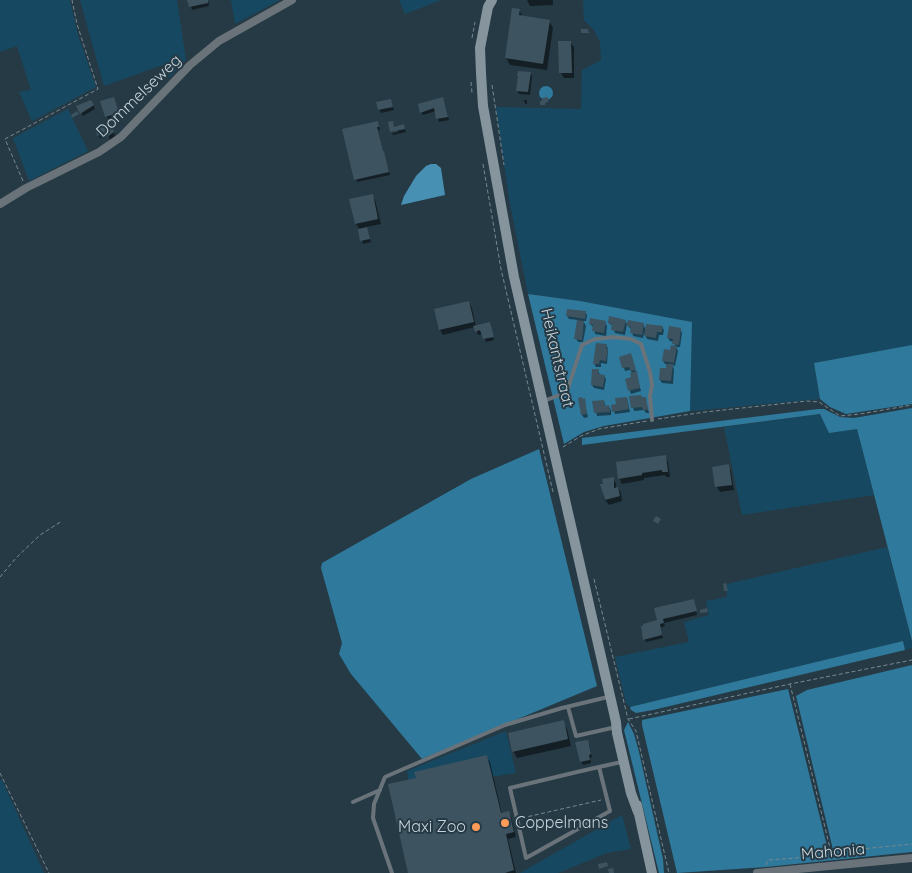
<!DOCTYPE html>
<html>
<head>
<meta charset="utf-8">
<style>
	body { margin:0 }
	canvas { display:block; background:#253a45 }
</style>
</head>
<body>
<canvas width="912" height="873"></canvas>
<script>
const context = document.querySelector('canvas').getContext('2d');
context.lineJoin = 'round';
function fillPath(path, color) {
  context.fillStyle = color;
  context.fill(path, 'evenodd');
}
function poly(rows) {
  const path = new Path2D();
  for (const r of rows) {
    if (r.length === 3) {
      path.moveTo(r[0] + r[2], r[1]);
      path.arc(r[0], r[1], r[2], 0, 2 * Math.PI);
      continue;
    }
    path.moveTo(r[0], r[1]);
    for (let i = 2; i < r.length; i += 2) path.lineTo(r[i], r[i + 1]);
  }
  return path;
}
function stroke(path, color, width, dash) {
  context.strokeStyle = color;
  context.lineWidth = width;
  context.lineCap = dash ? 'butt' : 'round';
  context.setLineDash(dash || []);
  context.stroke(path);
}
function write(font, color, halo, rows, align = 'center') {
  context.font = font + ' Quicksand,sans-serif';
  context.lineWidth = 4;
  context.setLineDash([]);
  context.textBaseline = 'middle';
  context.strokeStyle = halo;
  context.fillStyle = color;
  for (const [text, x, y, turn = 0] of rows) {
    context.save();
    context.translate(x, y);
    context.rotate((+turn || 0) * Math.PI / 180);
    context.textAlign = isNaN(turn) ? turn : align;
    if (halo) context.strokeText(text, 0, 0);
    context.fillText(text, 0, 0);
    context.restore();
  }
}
fillPath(poly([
	[0,0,70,0,78,35,96,87,32,121,19,92,31,90,17,46,0,52],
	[80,0,177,0,186,60,169,78,168,63,104,86],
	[231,0,280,0,235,24],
	[399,0,441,0,405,14],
	[583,0,912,0,912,345,814,363,820,399,690,411,692,322,580,301,528,294,509,199,496,107,581,109,582,70,601,60,600,42,594,30,584,20],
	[68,109,88,151,29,181,13,138],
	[821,414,857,429,874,495,742,515,724,427],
	[887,547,912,641,912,648,905,650,903,641,630,707,626,703,615,657,689,642,684,622,709,615,706,601,727,597,727,584],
	[506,731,516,773,490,777,414,817,407,771],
	[2,780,44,873,0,873,0,781],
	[622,815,631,849,607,853,558,873,520,873]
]), '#164961');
fillPath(poly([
	[546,93,7],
	[528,294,580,301,692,322,690,411,604,426,584,432,564,444],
	[912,345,912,404,846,414,830,407,820,399,814,363],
	[912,408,912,641,857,429,829,433,820,414,582,445,582,438,818,409,824,409,840,417,854,418],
	[539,449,597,686,422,759,351,674,339,654,342,643,321,568,322,563,471,479],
	[903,641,905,650,653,710,636,713,631,710,630,707],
	[912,665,912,852,766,867,677,873,642,725,642,720,788,689,829,854,834,854,796,696,807,690],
	[628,722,634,734,639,752,663,859,664,873,659,873,624,730]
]), '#2f799c');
fillPath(poly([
	[431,164,436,164,441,168,445,195,401,205,404,196,416,176,426,166]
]), '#488fb4');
fillPath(poly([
	[189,0,208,0,209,6,192,10],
	[527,0,553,0,553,5,530,6],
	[519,10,523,17,549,21,553,28,547,70,510,65,506,58],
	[570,42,574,47,574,78,564,78,561,73],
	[530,73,532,76,530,95,519,94,517,91],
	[524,100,527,100,527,104,525,104],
	[91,101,95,109,83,116,77,106],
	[391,101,394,110,381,113,379,109],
	[102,102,115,102,120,117,108,120],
	[444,102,449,120,439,122,436,111,423,115,421,112],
	[389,123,392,123,395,128,404,126,406,132,393,135,392,133,398,132,398,130,397,130],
	[379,126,380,130,378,130,383,153,385,156,390,175,357,182,344,130],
	[97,130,113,130,115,136,110,140,108,134,100,139],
	[372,195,375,200,381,224,366,227,371,242,363,244,360,230,356,224],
	[469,302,472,308,476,327,490,324,494,340,486,342,483,334,478,335,475,327,443,335,440,330],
	[585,312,587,315,586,321,583,321,586,326,583,342,578,342,576,338,578,320,569,319,567,316],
	[625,321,627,324,625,335,615,333,613,326,609,323],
	[605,323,607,326,606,336,595,334,594,328,590,324],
	[643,324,646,330,662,327,664,330,663,335,659,335,658,341,647,339,644,333,643,338,633,336,632,330,628,326],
	[680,329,682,333,680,347,676,347,678,351,675,366,672,365,674,369,673,384,662,383,660,380,667,369,667,364,665,364,663,361,676,347,674,342,670,341,668,338],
	[606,345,608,349,607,364,601,363,601,367,596,367,594,363],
	[621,358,632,358,641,391,631,394,630,391,633,374,630,370,625,371],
	[598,371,600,375,604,376,606,379,604,390,594,388,592,385],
	[631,397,645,398,649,413,646,413,644,410,634,411],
	[627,398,630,412,615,414,614,411],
	[584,400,588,417,584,418,582,415],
	[604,401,606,407,609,407,611,410,611,415,597,416,594,402],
	[665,456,668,462,670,477,666,477,665,475,644,478,644,480,622,484,619,478],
	[728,466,731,471,734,490,720,492,717,487,714,468],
	[613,478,616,484,616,488,618,488,621,493,622,501,609,505,604,499,602,485],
	[695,603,697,615,664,623,665,626,660,628,663,638,646,642,644,639,658,621,656,609],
	[563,722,567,729,571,746,517,758,513,751],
	[589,744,592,757,590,758,591,763,583,765,581,762],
	[487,757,490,762,502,814,508,812,511,817,516,837,508,839,516,873,410,873,417,779]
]), '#0007');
fillPath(poly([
	[187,0,208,0,208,3,189,7],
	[512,8,520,9,519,15,550,20,543,64,505,58],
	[581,29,588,29,589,33,581,33],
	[558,41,571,41,572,73,559,73],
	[518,71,531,72,528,92,516,91,518,76,517,76],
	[114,97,119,113,105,117,100,101],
	[443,97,448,117,436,119,434,108,420,113,418,104],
	[548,97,548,102,545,103,545,105,540,105,540,101,542,101,542,98],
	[391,99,393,107,378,110,376,102],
	[91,100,94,105,80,114,76,106],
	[77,111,79,114,72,118,71,115],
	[378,121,379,127,377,127,383,151,384,151,389,172,354,180,342,129],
	[393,121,394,127,404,124,405,129,390,132,388,122],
	[112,125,114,132,107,137,106,131,97,136,95,129],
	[373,194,378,219,355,224,349,199],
	[367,227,370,239,360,241,358,229],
	[469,301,474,322,439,330,434,309],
	[567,309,586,311,585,319,566,316],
	[609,316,626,320,623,332,611,330,612,324,608,323],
	[590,318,606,321,604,333,592,331,593,325,589,324],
	[577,320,584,321,582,340,574,339],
	[628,320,644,323,642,335,630,333,631,327,626,326],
	[490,322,494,337,483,339,480,330,475,332,473,326],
	[646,324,663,326,662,332,657,332,656,338,644,336],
	[669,326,681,328,679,345,672,344,673,339,667,338],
	[596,343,607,344,606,349,608,349,606,361,600,360,599,364,593,364],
	[671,345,677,346,674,363,662,361,664,349,670,350],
	[631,353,636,370,630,371,629,367,622,368,619,357],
	[666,364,673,364,671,381,659,380,660,368,666,368],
	[592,369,599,369,598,374,605,375,603,387,591,385],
	[637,371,640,388,628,391,625,379,631,377,630,373],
	[641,395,642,397,646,397,648,410,643,410,642,407,631,408,629,396],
	[582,397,583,399,585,398,587,414,581,415,578,398],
	[627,397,629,409,612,412,611,405,616,404,615,398],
	[604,400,605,406,609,405,610,412,594,413,592,401],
	[666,455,668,472,662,472,662,470,642,473,642,475,618,479,616,462],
	[729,464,732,485,715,487,712,467],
	[614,477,614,488,618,487,620,496,605,500,600,484,603,484,602,479],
	[656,516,661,519,658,524,653,521],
	[726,583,728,591,724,591,723,584],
	[694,599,697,611,663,619,664,623,660,624,662,635,643,640,641,626,643,626,643,624,657,620,654,608],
	[707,608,708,612,700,613,700,610],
	[564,720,568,739,512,752,508,733],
	[588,740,591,754,589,755,590,760,580,762,575,742],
	[487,755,501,813,509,811,514,832,506,834,514,870,505,873,408,873,388,784,416,778,414,772],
	[607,862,608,866,599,869,598,864],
	[613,868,614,873,609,873,608,869]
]), '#3d535f');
stroke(poly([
	[472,38,475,22],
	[471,82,472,93],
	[492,85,504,165],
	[483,164,501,269,553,492],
	[23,181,5,139,98,89,77,24,72,0],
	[658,419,705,412,807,401,819,402,840,416,860,414,912,405],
	[563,447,581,436,599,429,647,421],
	[0,577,16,558,40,535,62,521],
	[594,579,628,719,636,731,669,873],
	[790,684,831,852],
	[629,719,790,684,912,660],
	[0,773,49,873],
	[522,818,601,800],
	[766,865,768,860,796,858,831,852,912,844]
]), '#788891', 1, [4, 2.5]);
stroke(poly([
	[544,401,562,394,568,388,582,345,595,339,614,337,631,339,641,344,650,372,652,385,650,396,652,420],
	[568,707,576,736,616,727],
	[599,767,610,811,526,858,510,788,577,772,599,767,617,763,623,762],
	[353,802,380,790],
	[392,873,373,818,374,804,385,777,505,725,562,708,608,697]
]), '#697379', 4);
stroke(poly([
	[0,204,26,188,99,152,121,137,190,65,219,41,292,0],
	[757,873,912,858]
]), '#697379', 8);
stroke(poly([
	[492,0,488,7,480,48,481,73,483,106,514,277,616,722,617,733,631,793,638,812],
	[637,805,652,873]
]), '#85949d', 10);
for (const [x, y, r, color] of [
	[505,823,5,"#fe9b59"],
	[476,827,5,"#fe9b59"]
]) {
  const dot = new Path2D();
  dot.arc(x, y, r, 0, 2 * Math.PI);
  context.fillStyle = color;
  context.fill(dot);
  stroke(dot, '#253a45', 2);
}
write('16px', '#c7d3da', '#253a45', [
	["Dommelseweg",139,96,-44],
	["Heikantstraat",557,358,77],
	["Mahonia",833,852,-5]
]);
write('16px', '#c7d3da', '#253a45', [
	["Coppelmans",515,823],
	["Maxi Zoo",466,827,"right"]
], 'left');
</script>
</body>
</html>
